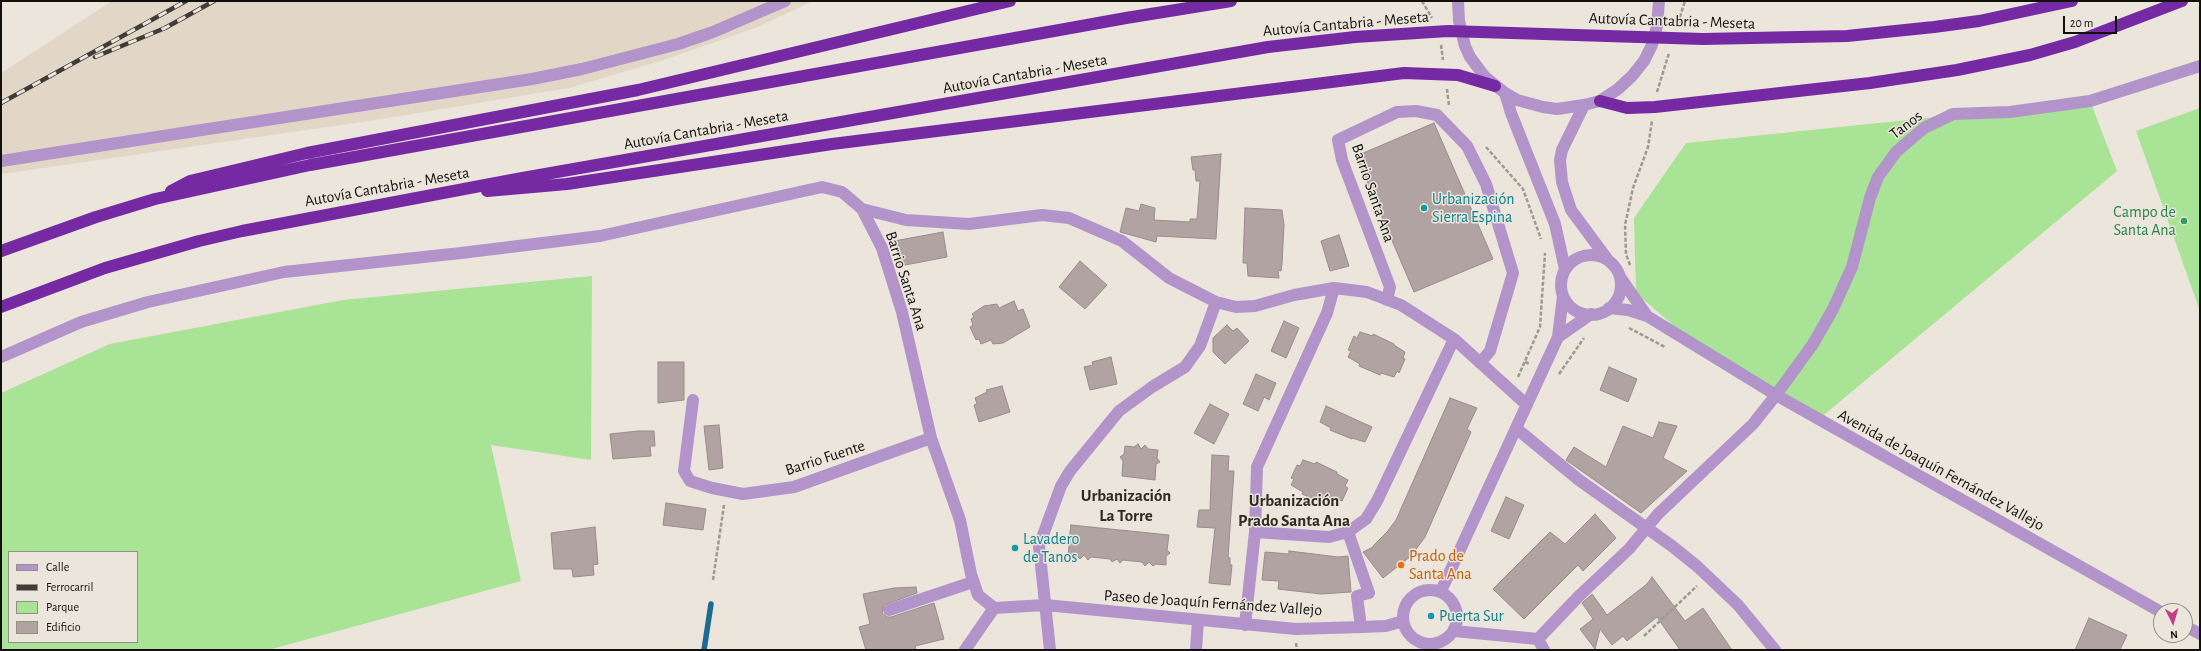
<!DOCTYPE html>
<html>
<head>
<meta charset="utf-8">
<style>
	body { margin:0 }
	#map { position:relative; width:2201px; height:651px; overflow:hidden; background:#ebe5db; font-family:"Alegreya Sans",sans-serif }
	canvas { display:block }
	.frame { position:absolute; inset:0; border:2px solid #12100d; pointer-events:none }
	.legend { position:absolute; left:8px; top:551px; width:130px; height:92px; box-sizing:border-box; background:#ebe5db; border:1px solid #949089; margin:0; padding:5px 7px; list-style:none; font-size:12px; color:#12100d }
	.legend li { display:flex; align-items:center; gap:8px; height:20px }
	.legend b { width:20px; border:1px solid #949089 }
	.north { position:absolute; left:2153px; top:603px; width:40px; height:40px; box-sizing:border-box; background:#ebe5db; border:1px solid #949089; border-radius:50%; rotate:175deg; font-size:11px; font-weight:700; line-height:16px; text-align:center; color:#12100d }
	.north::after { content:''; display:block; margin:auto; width:14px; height:18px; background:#bf3e86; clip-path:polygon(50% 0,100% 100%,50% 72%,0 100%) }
	.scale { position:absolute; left:2063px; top:16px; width:54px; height:18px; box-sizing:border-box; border:2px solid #12100d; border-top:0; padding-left:5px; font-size:12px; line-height:14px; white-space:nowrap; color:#12100d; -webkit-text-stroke:3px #ebe5db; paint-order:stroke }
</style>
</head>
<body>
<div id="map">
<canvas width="2201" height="651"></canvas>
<div class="frame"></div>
<ul class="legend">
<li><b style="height:5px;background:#b294cb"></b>Calle</li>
<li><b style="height:5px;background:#403d39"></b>Ferrocarril</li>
<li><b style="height:11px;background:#a9e395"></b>Parque</li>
<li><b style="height:11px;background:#b0a3a2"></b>Edificio</li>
</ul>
<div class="north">N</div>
<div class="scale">20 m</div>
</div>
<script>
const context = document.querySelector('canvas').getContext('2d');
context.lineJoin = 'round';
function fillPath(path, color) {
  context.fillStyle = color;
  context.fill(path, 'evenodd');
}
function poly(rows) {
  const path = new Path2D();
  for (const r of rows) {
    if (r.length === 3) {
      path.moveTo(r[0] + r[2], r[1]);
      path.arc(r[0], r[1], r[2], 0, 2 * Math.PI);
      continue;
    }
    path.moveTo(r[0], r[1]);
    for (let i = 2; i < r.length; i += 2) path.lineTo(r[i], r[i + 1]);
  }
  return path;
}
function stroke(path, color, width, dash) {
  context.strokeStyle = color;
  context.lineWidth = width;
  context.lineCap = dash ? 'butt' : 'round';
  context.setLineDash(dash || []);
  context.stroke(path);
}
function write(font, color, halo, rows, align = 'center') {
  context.font = font + ' "Alegreya Sans",sans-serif';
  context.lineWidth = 3;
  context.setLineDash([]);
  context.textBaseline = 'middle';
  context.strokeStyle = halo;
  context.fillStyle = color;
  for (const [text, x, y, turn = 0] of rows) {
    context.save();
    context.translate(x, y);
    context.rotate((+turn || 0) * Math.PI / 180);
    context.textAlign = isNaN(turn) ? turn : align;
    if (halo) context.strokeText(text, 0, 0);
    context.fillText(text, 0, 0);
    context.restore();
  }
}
fillPath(poly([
	[112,1,813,1,758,27,664,60,569,88,376,120,1,174,1,73]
]), '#e2d7c7');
fillPath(poly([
	[2090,101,2117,171,1819,419,1705,353,1636,293,1634,218,1686,143],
	[2200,108,2200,311,2136,131],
	[592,276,591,460,491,445,521,581,268,650,1,650,1,393,110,344,343,300],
	[9,552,137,552,137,642,9,642]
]), '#a9e395');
stroke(poly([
	[704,650,711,604]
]), '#1c6b92', 5.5);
const building = poly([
	[1434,123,1493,259,1414,292,1356,156,1434,123],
	[1221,154,1216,239,1157,236,1156,242,1120,232,1126,208,1139,211,1141,204,1155,208,1154,220,1190,222,1190,219,1197,219,1200,181,1196,181,1195,170,1193,170,1191,157,1221,154],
	[1245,208,1282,210,1284,225,1282,264,1281,271,1278,270,1279,278,1248,276,1247,263,1243,263,1245,208],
	[943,232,947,257,900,266,894,241,943,232],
	[1339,235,1349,266,1330,271,1321,241,1339,235],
	[1080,261,1107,285,1085,309,1059,287,1080,261],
	[1014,301,1018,311,1023,309,1030,327,1003,343,993,344,991,340,981,344,979,339,976,340,970,327,973,325,971,319,974,317,972,314,984,306,997,304,999,308,1014,301],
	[1284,321,1299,328,1286,358,1271,351,1284,321],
	[1227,325,1233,331,1237,328,1249,341,1225,364,1213,352,1213,338,1227,325],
	[1360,332,1373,336,1373,334,1394,344,1394,345,1405,352,1403,358,1405,359,1399,373,1397,371,1394,377,1381,373,1380,375,1359,366,1360,364,1348,357,1351,351,1348,350,1354,336,1357,338,1360,332],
	[1111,357,1117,384,1090,390,1084,367,1093,365,1092,362,1111,357],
	[658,362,684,362,684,400,658,403,658,362],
	[1609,367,1637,379,1628,402,1600,390,1609,367],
	[1256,374,1276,383,1269,400,1264,397,1258,411,1243,404,1256,374],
	[1002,386,1010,412,979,422,974,405,977,404,975,398,987,392,986,390,1002,386],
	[1450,398,1477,408,1467,429,1471,432,1425,537,1411,556,1383,578,1363,552,1373,547,1373,546,1387,532,1396,520,1450,398],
	[1210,404,1229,414,1214,444,1194,433,1210,404],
	[1326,406,1372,427,1365,442,1352,438,1352,439,1330,430,1331,428,1320,422,1326,406],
	[1659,422,1677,426,1663,458,1687,471,1641,513,1566,460,1574,447,1606,467,1623,426,1653,438,1659,422],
	[719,425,723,468,709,470,704,426,719,425],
	[638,431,654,431,655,446,650,446,651,456,613,459,610,434,638,431],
	[1138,444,1141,449,1145,445,1148,449,1158,450,1157,458,1160,462,1156,464,1155,480,1122,476,1123,461,1120,457,1124,454,1125,446,1134,447,1138,444],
	[1212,455,1229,456,1228,471,1234,471,1228,557,1230,558,1230,565,1232,565,1230,585,1209,583,1215,528,1197,527,1199,510,1210,510,1212,455],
	[1303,460,1315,464,1316,462,1337,472,1337,474,1348,480,1345,486,1348,488,1342,501,1339,500,1337,506,1324,502,1323,503,1302,494,1303,492,1291,485,1294,479,1291,478,1297,465,1300,466,1303,460],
	[1506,497,1524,505,1509,539,1491,531,1506,497],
	[666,503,706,509,703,530,663,525,666,503],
	[1595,514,1616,538,1583,571,1578,565,1524,619,1493,589,1550,532,1565,544,1595,514],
	[1071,525,1169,535,1167,550,1170,553,1166,556,1166,565,1156,564,1153,566,1149,562,1145,566,1142,562,1123,560,1120,563,1117,559,1112,562,1110,559,1091,557,1088,560,1084,555,1080,559,1077,556,1068,555,1069,546,1066,543,1069,540,1071,525],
	[595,527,598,564,593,565,594,575,573,577,572,569,554,569,551,533,595,527],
	[1289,551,1338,557,1348,556,1351,592,1321,594,1278,589,1279,581,1262,580,1265,552,1289,554,1289,551],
	[1652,577,1685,621,1703,608,1732,650,1680,650,1657,617,1627,641,1623,636,1612,645,1600,629,1595,649,1580,629,1593,619,1582,603,1592,594,1607,615,1647,584,1652,577],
	[916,587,917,593,884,605,882,613,887,617,891,617,934,603,944,639,915,646,916,650,866,650,859,627,870,624,863,594,894,588,916,587],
	[2089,618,2127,635,2120,650,2075,650,2089,618]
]);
fillPath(building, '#b0a3a2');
stroke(building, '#988c8b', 1);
stroke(poly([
	[1422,1,1432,18],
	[1678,23,1685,1],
	[1441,45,1443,60],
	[1447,89,1449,106],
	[1657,92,1669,53],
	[1486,147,1523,189,1541,239],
	[1630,265,1626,254,1625,225,1633,188,1648,147,1652,121],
	[1629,328,1665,347],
	[1525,362,1530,364],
	[1559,374,1584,338],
	[1518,377,1540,327,1545,253],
	[713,580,724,505],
	[1644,636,1697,586],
	[1296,643,1297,650]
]), '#9d9891', 2.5, [4, 2]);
stroke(poly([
	[1458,1,1459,21,1465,46,1470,57,1485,77,1505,93,1517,100,1543,107,1557,109,1584,105,1600,101,1618,89,1632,76,1644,61,1652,45,1657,26,1659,1],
	[1505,93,1511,113,1555,224,1565,269],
	[1584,105,1562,150,1560,160,1562,182,1571,210,1608,260],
	[1,161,532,79,582,69,678,44,713,32,785,1],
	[862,209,906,220,969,224,1042,215,1069,218,1122,241,1169,278,1216,302],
	[1591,285,30],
	[1620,277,1647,316],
	[1387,300,1390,287,1342,160,1338,140,1397,112,1416,111,1437,115,1467,146,1486,184,1513,273,1490,351,1480,363],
	[1609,308,1628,310,1647,316,1776,395,2161,612],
	[1558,337,1591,314],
	[1,357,81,322,148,302,284,272,461,253,600,236,822,187,842,192,862,209,882,248,902,312,931,438,960,520,971,574,978,595,994,608,1045,605,1296,629,1361,627,1386,626,1403,621],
	[693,400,684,471,690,481,712,488,743,494,794,487,931,438],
	[1517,429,1579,480,1672,546,1698,567,1738,605,1775,650],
	[1255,532,1329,537,1348,532,1366,519,1377,501,1454,339],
	[1348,532,1369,593,1357,596,1361,627],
	[1430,617,27],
	[1441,591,1558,337,1563,296],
	[889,610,973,582],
	[1245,625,1255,532,1257,467,1327,313,1334,288],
	[2185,626,2200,634],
	[1454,631,1538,639],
	[1538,639,1580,595,1629,549,1658,514,1753,424,1776,395,1813,344,1833,309,1852,267,1870,198,1878,177,1896,152,1924,128,1953,114,2010,112,2090,101,2200,66],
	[1538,639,1544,650],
	[965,650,994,608],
	[1050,650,1039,546,1061,486,1070,471,1119,411,1152,387,1185,367,1200,346,1216,302,1236,307,1255,306,1294,295,1334,288,1367,292,1401,305,1454,339,1527,405],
	[1196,650,1198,620]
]), '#b294cb', 12);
stroke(poly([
	[1600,101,1627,108,1655,107,1870,83,1957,70,2030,55,2075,42,2182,1],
	[171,191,190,181,307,153,638,90,1010,1],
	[487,191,567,184,832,144,1404,73,1458,75,1495,86],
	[1,251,96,217,155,199,310,165,1126,18,1231,1],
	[1,307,105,268,199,241,242,231,517,179,1268,47,1355,37,1448,31,1703,39,1847,36,1934,27,1979,21,2072,1]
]), '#752aa3', 12);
const rail = poly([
	[95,57,165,28,214,1],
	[1,103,186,1]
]);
stroke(rail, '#403d39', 4.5);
stroke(rail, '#ebe5db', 3, [9]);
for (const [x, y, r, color] of [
	[1424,208,4,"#0f9aa8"],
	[2184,221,4,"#2e9e5b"],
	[1015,548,4,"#0f9aa8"],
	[1401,565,4,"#e8710a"],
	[1431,616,4,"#0f9aa8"]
]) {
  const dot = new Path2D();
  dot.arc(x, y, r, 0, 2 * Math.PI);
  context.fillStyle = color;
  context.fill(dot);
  stroke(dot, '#ebe5db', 1.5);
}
write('16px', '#12100d', '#ebe5db', [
	["Autovía Cantabria - Meseta",1672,21,2],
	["Autovía Cantabria - Meseta",1346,24,-5],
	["Autovía Cantabria - Meseta",1025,74,-10],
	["Tanos",1906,125,-37],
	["Autovía Cantabria - Meseta",706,130,-10],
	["Autovía Cantabria - Meseta",387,187,-10],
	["Barrio Santa Ana",1373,193,71],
	["Barrio Santa Ana",906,281,72],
	["Barrio Fuente",825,458,-18],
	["Avenida de Joaquín Fernández Vallejo",1941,470,29],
	["Paseo de Joaquín Fernández Vallejo",1213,603,4]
]);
write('16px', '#0d838f', '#ebe5db', [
	["Urbanización",1432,199],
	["Sierra Espina",1432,217],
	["Lavadero",1023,539],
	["de Tanos",1023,557],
	["Puerta Sur",1439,616]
], 'left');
write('16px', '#27864d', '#ebe5db', [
	["Campo de",2176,212],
	["Santa Ana",2176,230]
], 'right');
write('16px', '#c56008', '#ebe5db', [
	["Prado de",1409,556],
	["Santa Ana",1409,574]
], 'left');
write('bold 17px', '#2f2b23', '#ebe5db', [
	["Urbanización",1126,496],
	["La Torre",1126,516],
	["Urbanización",1294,501],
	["Prado Santa Ana",1294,521]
]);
</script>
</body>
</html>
